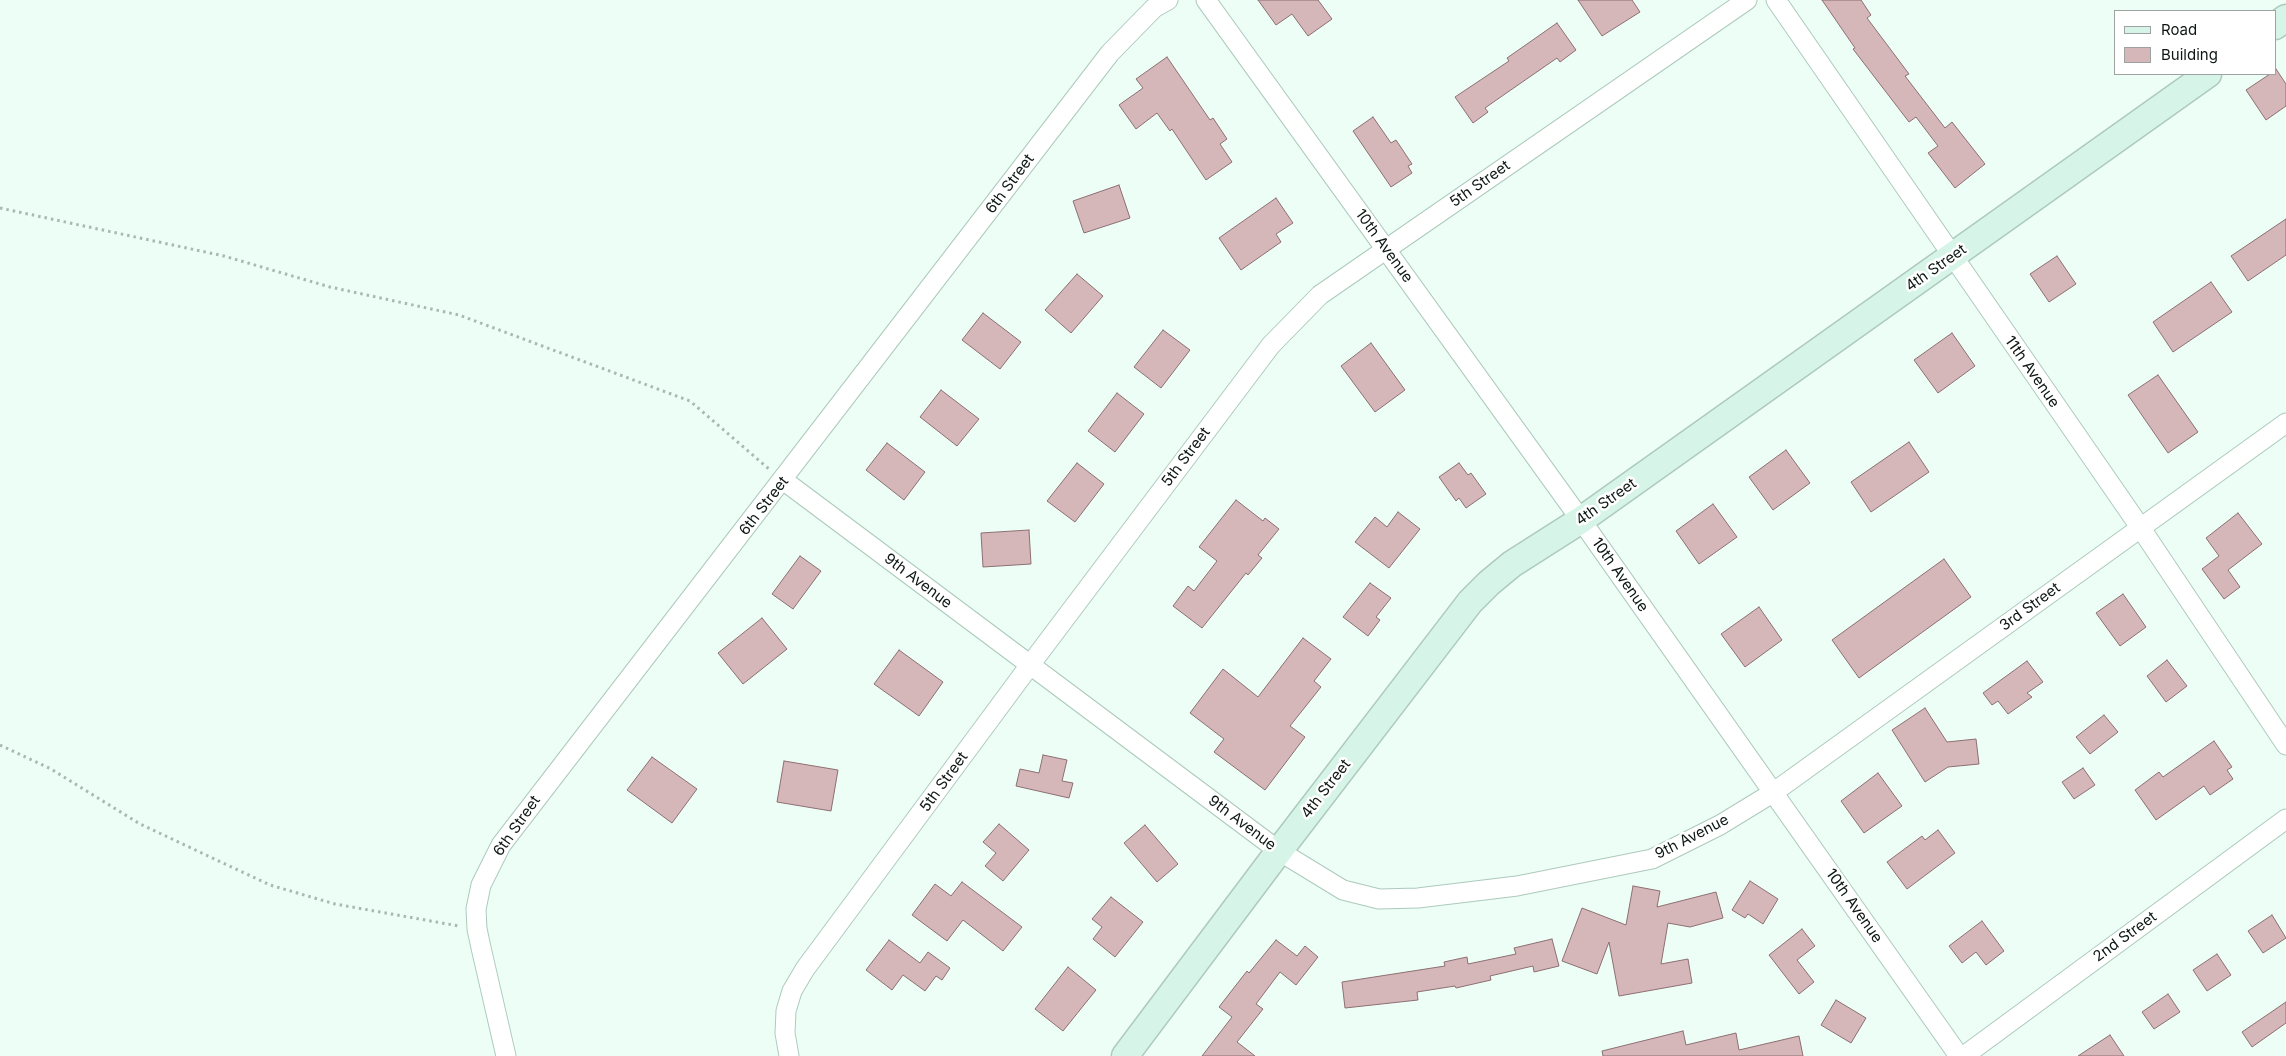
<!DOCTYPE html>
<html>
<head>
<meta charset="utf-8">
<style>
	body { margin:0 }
	#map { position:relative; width:2286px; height:1056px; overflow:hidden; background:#ecfef5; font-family:Inter,sans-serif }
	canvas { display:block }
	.legend { position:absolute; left:2114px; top:10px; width:162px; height:65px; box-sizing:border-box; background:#fff; border:1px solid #9ea2a1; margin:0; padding:6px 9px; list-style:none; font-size:15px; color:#0d1713 }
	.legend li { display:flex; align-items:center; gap:10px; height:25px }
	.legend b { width:25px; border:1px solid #9ea2a1 }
</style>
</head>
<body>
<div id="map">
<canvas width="2286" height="1056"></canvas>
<ul class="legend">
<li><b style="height:6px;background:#d7f4e8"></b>Road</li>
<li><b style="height:14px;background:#d5b6b9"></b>Building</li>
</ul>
</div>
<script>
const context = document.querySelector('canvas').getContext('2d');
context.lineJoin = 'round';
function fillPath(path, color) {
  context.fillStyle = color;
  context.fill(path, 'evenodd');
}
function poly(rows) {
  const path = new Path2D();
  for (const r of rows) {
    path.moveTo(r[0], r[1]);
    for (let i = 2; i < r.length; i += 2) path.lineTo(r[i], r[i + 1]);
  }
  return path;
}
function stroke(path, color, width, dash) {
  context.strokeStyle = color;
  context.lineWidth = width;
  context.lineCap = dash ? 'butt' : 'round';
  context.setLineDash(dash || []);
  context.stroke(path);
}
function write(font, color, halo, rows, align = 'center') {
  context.font = font + ' Inter,sans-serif';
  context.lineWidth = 5;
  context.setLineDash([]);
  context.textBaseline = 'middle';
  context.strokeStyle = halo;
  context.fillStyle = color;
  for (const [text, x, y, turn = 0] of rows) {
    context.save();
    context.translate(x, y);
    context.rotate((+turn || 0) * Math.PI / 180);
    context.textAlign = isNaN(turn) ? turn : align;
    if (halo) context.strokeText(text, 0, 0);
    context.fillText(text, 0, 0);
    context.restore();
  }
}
const building = poly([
	[1258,0,1318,0,1332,19,1308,36,1292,14,1276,25,1258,0],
	[1578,0,1632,0,1640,12,1602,36,1578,0],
	[1822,0,1861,0,1871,15,1867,18,1909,74,1905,76,1945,128,1952,122,1985,164,1955,188,1928,153,1938,146,1916,117,1909,122,1853,49,1855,48,1822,0],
	[1557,23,1576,50,1560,62,1557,58,1505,94,1485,108,1488,112,1473,123,1455,97,1509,61,1507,58,1557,23],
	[1167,57,1210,120,1213,118,1227,139,1220,144,1232,162,1206,180,1172,129,1170,131,1157,113,1136,129,1119,105,1143,88,1136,79,1167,57],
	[2276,69,2286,84,2286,106,2266,120,2246,90,2270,74,2275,74,2276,69],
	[1373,117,1391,143,1396,140,1412,164,1408,166,1412,173,1391,187,1353,131,1373,117],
	[1119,185,1130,218,1084,233,1073,201,1119,185],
	[1276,198,1293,223,1276,234,1281,242,1241,270,1219,238,1276,198],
	[2286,219,2286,255,2248,281,2231,256,2286,219],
	[2057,256,2076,284,2049,302,2030,274,2057,256],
	[1077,274,1103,296,1071,333,1045,310,1077,274],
	[2211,282,2232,312,2173,352,2153,322,2211,282],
	[983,313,1021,342,1000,369,962,340,983,313],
	[1163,330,1190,350,1161,388,1134,367,1163,330],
	[1952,333,1975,366,1938,393,1914,360,1952,333],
	[1371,343,1405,390,1375,412,1341,366,1371,343],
	[2158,375,2198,432,2168,453,2128,395,2158,375],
	[941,390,979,419,957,446,920,417,941,390],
	[1117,393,1144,414,1115,452,1088,431,1117,393],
	[1909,442,1929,472,1871,512,1851,482,1909,442],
	[887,443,925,472,904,500,866,470,887,443],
	[1786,450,1810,483,1773,510,1749,477,1786,450],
	[1077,463,1104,484,1075,522,1047,501,1077,463],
	[1459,463,1468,475,1471,473,1486,494,1466,508,1459,498,1456,501,1439,477,1459,463],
	[1236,500,1263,521,1265,518,1279,529,1258,555,1262,558,1248,575,1246,573,1202,628,1173,606,1188,586,1194,591,1217,561,1199,547,1236,500],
	[1713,504,1737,537,1699,564,1676,531,1713,504],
	[1398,512,1420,529,1389,568,1355,542,1375,517,1387,527,1398,512],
	[2238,513,2262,544,2228,570,2240,587,2224,599,2202,569,2219,556,2206,538,2238,513],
	[1029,530,1031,564,983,567,981,533,1029,530],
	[800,556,821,571,793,609,772,594,800,556],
	[1944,559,1971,597,1859,678,1832,640,1944,559],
	[1370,583,1391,598,1376,617,1380,620,1368,636,1343,617,1370,583],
	[2123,594,2146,627,2120,646,2096,613,2123,594],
	[1759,607,1782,640,1745,667,1721,634,1759,607],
	[762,618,787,649,743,684,718,653,762,618],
	[1303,638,1331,659,1314,681,1321,687,1290,726,1305,737,1265,790,1214,752,1224,739,1190,713,1223,669,1258,697,1303,638],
	[899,650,943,682,919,716,874,684,899,650],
	[2167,660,2187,686,2166,702,2147,676,2167,660],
	[2027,661,2043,682,2027,693,2032,697,2008,714,1998,701,1992,705,1983,693,2027,661],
	[1925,708,1947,742,1976,739,1979,764,1948,767,1925,782,1892,730,1925,708],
	[2104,715,2118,732,2090,754,2076,737,2104,715],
	[2214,741,2232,767,2227,770,2233,779,2210,795,2204,786,2156,820,2135,790,2159,772,2163,777,2214,741],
	[1043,755,1067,760,1062,781,1073,783,1069,798,1016,786,1020,769,1039,773,1043,755],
	[652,757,697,789,672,823,627,790,652,757],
	[784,761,838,770,831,811,777,802,784,761],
	[2083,768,2095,785,2074,799,2062,782,2083,768],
	[1878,773,1902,806,1864,833,1841,801,1878,773],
	[999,824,1029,850,1003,881,985,866,996,853,983,842,999,824],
	[1145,825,1178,864,1157,882,1124,843,1145,825],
	[1938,830,1955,853,1907,889,1887,862,1922,836,1925,840,1938,830],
	[1750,881,1778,899,1763,924,1748,914,1745,918,1732,910,1750,881],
	[962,882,1022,927,1003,951,963,920,947,941,912,915,935,884,951,896,962,882],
	[1633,886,1660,891,1657,907,1716,892,1723,918,1690,927,1668,923,1661,964,1688,959,1692,983,1619,996,1609,942,1597,974,1562,961,1582,908,1626,925,1633,886],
	[1111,897,1143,922,1115,957,1093,939,1102,927,1092,919,1111,897],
	[2272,915,2286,938,2263,953,2248,931,2272,915],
	[1982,921,2004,951,1986,965,1976,952,1962,963,1949,946,1982,921],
	[1802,929,1815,946,1797,960,1814,982,1799,994,1769,955,1802,929],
	[1552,939,1559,966,1534,972,1533,966,1490,976,1491,980,1456,988,1455,986,1417,992,1418,1000,1345,1008,1342,982,1445,966,1444,962,1467,957,1468,964,1516,954,1514,948,1552,939],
	[889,940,920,963,928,952,950,968,942,980,936,976,925,991,903,975,892,990,866,970,889,940],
	[1276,940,1297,956,1305,946,1318,957,1296,985,1280,972,1256,1004,1263,1009,1237,1042,1255,1056,1202,1056,1232,1017,1219,1007,1247,971,1249,973,1276,940],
	[2217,954,2231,975,2207,991,2193,970,2217,954],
	[1068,967,1096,990,1063,1031,1035,1009,1068,967],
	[2168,994,2180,1012,2154,1029,2142,1012,2168,994],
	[1836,1000,1866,1018,1851,1043,1821,1025,1836,1000],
	[2286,1002,2286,1023,2252,1047,2242,1032,2286,1002],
	[1683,1031,1686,1045,1736,1033,1739,1050,1799,1036,1803,1056,1603,1056,1602,1051,1683,1031],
	[2110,1035,2124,1056,2078,1056,2110,1035]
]);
fillPath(building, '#d5b6b9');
stroke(building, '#8c6f73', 1);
const street = poly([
	[1206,0,1581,520,1959,1056],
	[1776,0,2140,527,2286,745],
	[783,480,1279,851,1343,890,1379,899,1418,898,1517,886,1652,859,1720,825,1774,792,2286,423],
	[506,1056,482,952,477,929,476,909,481,885,501,845,1110,53,1154,8,1168,0],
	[789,1056,785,1033,786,1011,792,991,805,969,1030,665,1271,345,1320,295,1747,0],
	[1964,1056,2286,819]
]);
const secondary = poly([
	[2275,26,2286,18],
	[1125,1056,1279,851,1470,602,1489,583,1512,564,1581,520,2208,74]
]);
stroke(street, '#adcabd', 21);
stroke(secondary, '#adcabd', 29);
stroke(poly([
	[0,208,224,256,330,287,459,315,690,401,769,469],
	[0,745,51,769,140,824,270,885,335,904,459,926]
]), '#a9b8b1', 3, [2.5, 4]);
stroke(street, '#fff', 19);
stroke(secondary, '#d7f4e8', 26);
write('15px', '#0d1713', '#fff', [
	["6th Street",1010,184,-53],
	["5th Street",1480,184,-35],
	["10th Avenue",1384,246,54],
	["4th Street",1936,268,-35],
	["11th Avenue",2032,372,55],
	["5th Street",1186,457,-53],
	["4th Street",1606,502,-35],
	["6th Street",764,506,-52],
	["10th Avenue",1620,575,55],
	["9th Avenue",918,581,37],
	["3rd Street",2030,607,-36],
	["5th Street",944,782,-54],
	["4th Street",1326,789,-52],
	["9th Avenue",1242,823,37],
	["6th Street",517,826,-55],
	["9th Avenue",1692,837,-27],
	["10th Avenue",1854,906,55],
	["2nd Street",2125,937,-36]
]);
</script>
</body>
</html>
